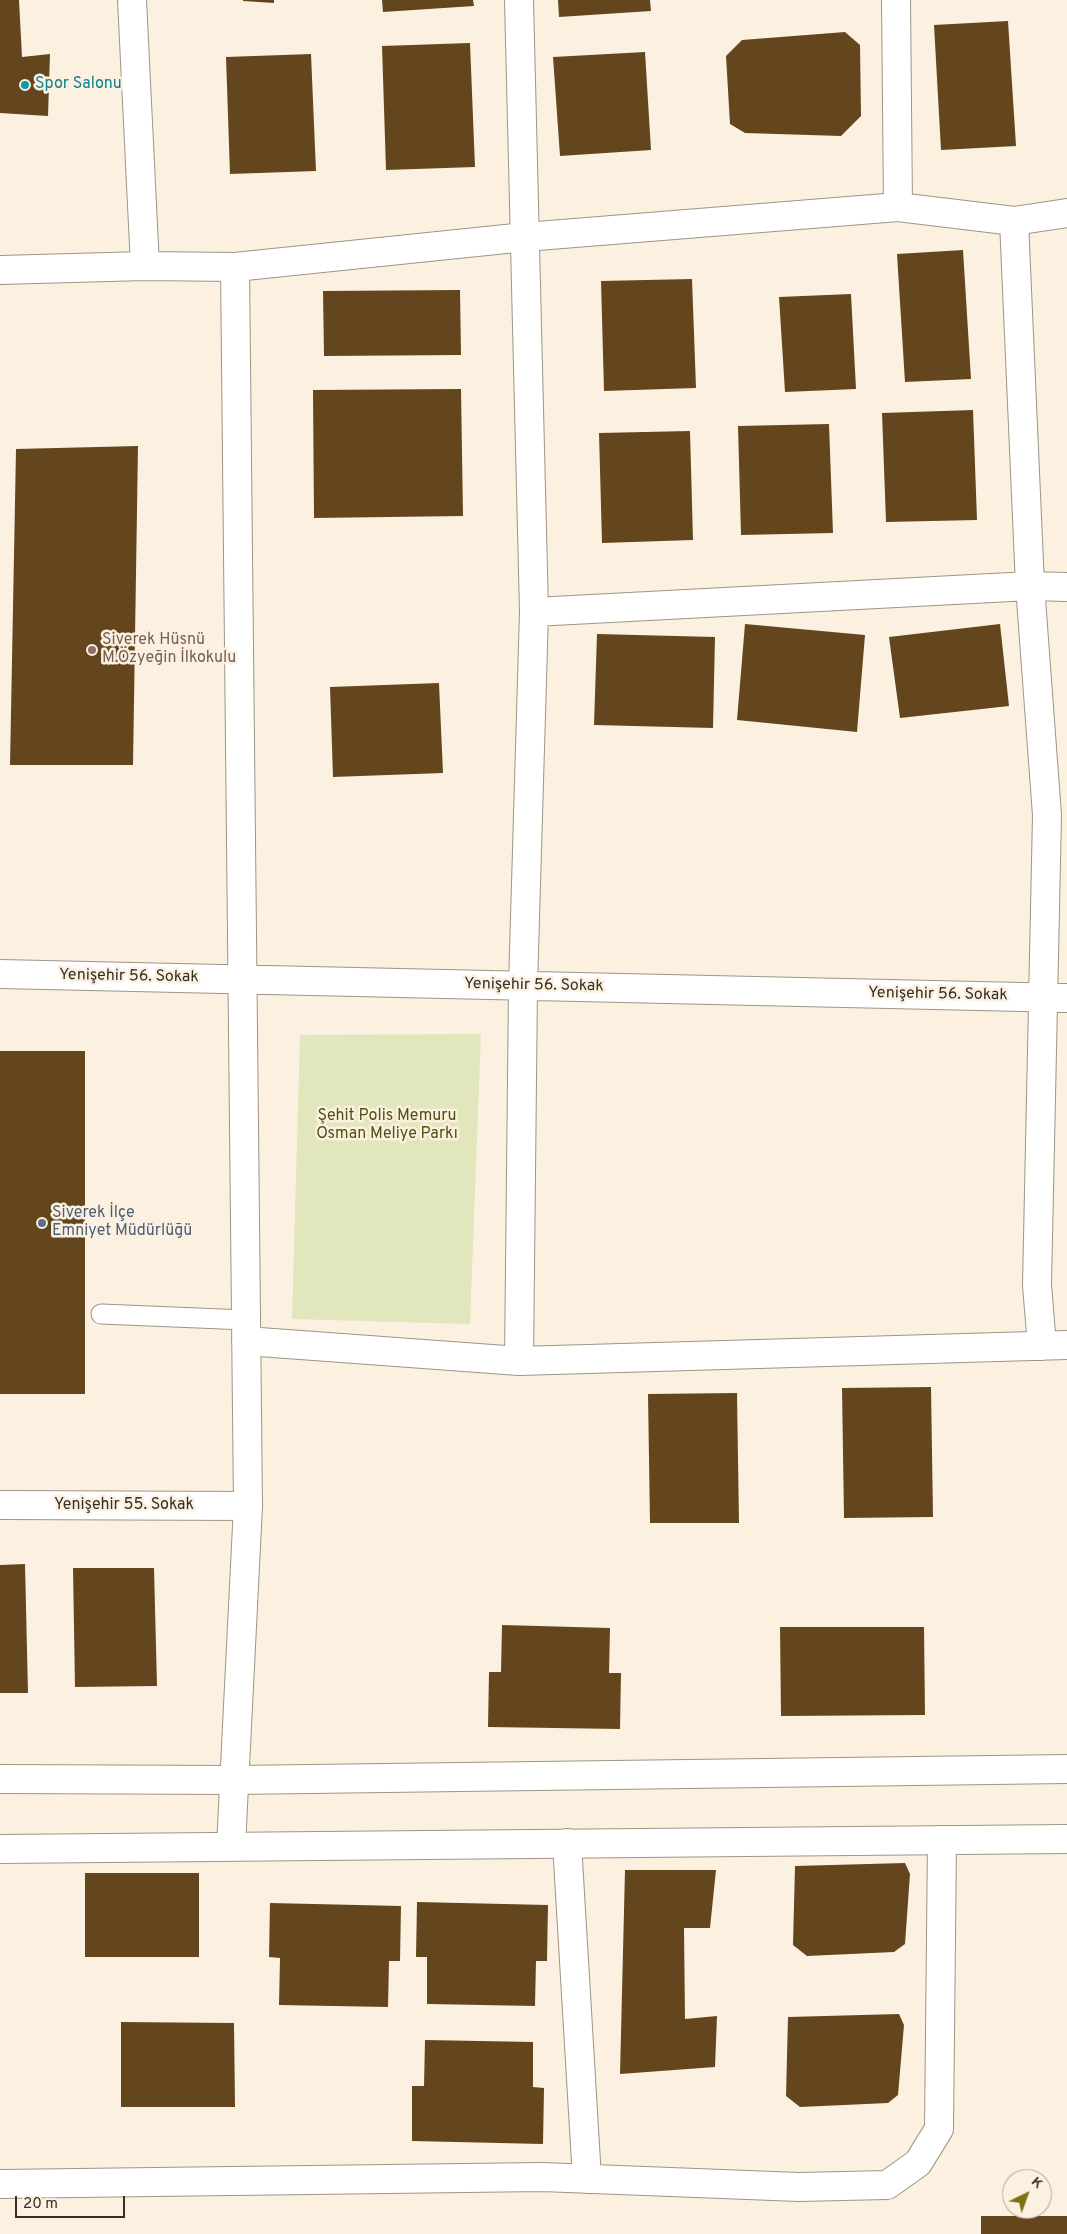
<!DOCTYPE html>
<html>
<head>
<meta charset="utf-8">
<style>
	body { margin:0 }
	#map { position:relative; width:1067px; height:2234px; overflow:hidden; background:#fcf1e0; font-family:Overpass,sans-serif }
	canvas { display:block }
	.north { position:absolute; left:1002px; top:2169px; width:50px; height:50px; box-sizing:border-box; background:#fcf1e0; border:1px solid #aca497; border-radius:50%; rotate:42deg; font-size:14px; font-weight:700; line-height:20px; text-align:center; color:#343029 }
	.north::after { content:''; display:block; margin:auto; width:18px; height:22px; background:#7e7213; clip-path:polygon(50% 0,100% 100%,50% 72%,0 100%) }
	.scale { position:absolute; left:15px; top:2196px; width:110px; height:22px; box-sizing:border-box; border:2px solid #343029; border-top:0; padding-left:6px; font-size:15px; line-height:18px; white-space:nowrap; color:#343029; -webkit-text-stroke:4px #fcf1e0; paint-order:stroke }
</style>
</head>
<body>
<div id="map">
<canvas width="1067" height="2234"></canvas>
<div class="north">K</div>
<div class="scale">20 m</div>
</div>
<script>
const context = document.querySelector('canvas').getContext('2d');
context.lineJoin = 'round';
function fillPath(path, color) {
  context.fillStyle = color;
  context.fill(path, 'evenodd');
}
function poly(rows) {
  const path = new Path2D();
  for (const r of rows) {
    path.moveTo(r[0], r[1]);
    for (let i = 2; i < r.length; i += 2) path.lineTo(r[i], r[i + 1]);
  }
  return path;
}
function stroke(path, color, width, dash) {
  context.strokeStyle = color;
  context.lineWidth = width;
  context.lineCap = dash ? 'butt' : 'round';
  context.setLineDash(dash || []);
  context.stroke(path);
}
function write(font, color, halo, rows, align = 'center') {
  context.font = font + ' Overpass,sans-serif';
  context.lineWidth = 5;
  context.setLineDash([]);
  context.textBaseline = 'middle';
  context.strokeStyle = halo;
  context.fillStyle = color;
  for (const [text, x, y, turn = 0] of rows) {
    context.save();
    context.translate(x, y);
    context.rotate((+turn || 0) * Math.PI / 180);
    context.textAlign = isNaN(turn) ? turn : align;
    if (halo) context.strokeText(text, 0, 0);
    context.fillText(text, 0, 0);
    context.restore();
  }
}
fillPath(poly([
	[481,1034,470,1324,292,1319,300,1035]
]), '#e2e6bc');
fillPath(poly([
	[0,0,19,0,22,57,50,54,48,116,0,113],
	[243,0,274,0,274,3,243,1],
	[382,0,473,0,474,6,383,12],
	[558,0,650,0,651,11,559,17],
	[1008,21,1016,146,941,150,934,25],
	[845,32,860,45,861,116,841,136,745,133,730,124,726,56,742,40],
	[470,43,475,167,386,170,382,46],
	[645,52,651,150,560,156,553,57],
	[311,54,316,171,230,174,226,57],
	[963,250,971,379,905,382,897,254],
	[692,279,696,388,604,391,601,281],
	[460,290,461,355,324,356,323,291],
	[851,294,856,389,785,392,779,297],
	[461,389,463,516,314,518,313,390],
	[973,410,977,520,886,522,882,413],
	[829,424,833,533,741,535,738,426],
	[690,431,693,540,602,543,599,433],
	[138,446,133,765,10,765,16,449],
	[745,624,865,635,857,732,737,720],
	[1000,624,1009,706,900,718,889,637],
	[597,634,715,637,713,728,594,725],
	[439,683,443,773,333,777,330,687],
	[0,1051,85,1051,85,1394,0,1394],
	[931,1387,933,1517,844,1518,842,1388],
	[737,1393,739,1523,650,1523,648,1394],
	[25,1564,28,1693,0,1693,0,1565],
	[73,1568,154,1568,157,1686,75,1687],
	[502,1625,610,1628,609,1673,621,1673,620,1729,488,1727,489,1672,501,1672],
	[780,1627,924,1627,925,1715,781,1716],
	[905,1863,910,1874,905,1944,894,1952,807,1956,793,1945,795,1866],
	[625,1870,716,1870,710,1928,684,1928,685,2019,717,2016,715,2067,620,2074],
	[85,1873,199,1873,199,1957,85,1957],
	[417,1902,548,1905,547,1961,536,1961,535,2006,427,2004,427,1957,416,1957],
	[270,1903,401,1906,400,1961,389,1961,388,2007,279,2005,280,1958,269,1957],
	[899,2014,904,2025,898,2095,888,2103,800,2107,786,2096,788,2017],
	[121,2022,234,2023,235,2107,121,2107],
	[425,2040,533,2042,533,2087,544,2088,543,2144,412,2141,412,2086,424,2086],
	[981,2216,1067,2216,1067,2234,981,2234]
]), '#64461e');
const service = poly([
	[101,1314,246,1320]
]);
const minor = poly([
	[896,0,898,207],
	[1014,221,1030,586,1047,815,1037,1285,1042,1346],
	[534,612,1030,586,1067,587],
	[0,974,1067,998],
	[246,1341,519,1361,1067,1345],
	[519,1361,523,986,534,612,519,0],
	[0,1505,248,1506],
	[567,1843,587,2179],
	[231,1846,248,1506,235,267],
	[0,2184,542,2177,799,2187,887,2185,918,2163,939,2129,942,1840]
]);
const tertiary = poly([
	[132,0,145,266],
	[0,270,145,266,235,267,525,237,898,207,1014,221,1067,213],
	[0,1779,235,1780,1067,1769],
	[0,1849,1067,1839]
]);
stroke(service, '#9f9485', 21);
stroke(minor, '#9f9485', 30);
stroke(tertiary, '#9f9485', 30);
stroke(service, '#fff', 19);
stroke(minor, '#fff', 28);
stroke(tertiary, '#fff', 28);
for (const [x, y, r, color] of [
	[25,85,5,"#0f9aa8"],
	[92,650,5,"#8d6e63"],
	[42,1223,5,"#5c6f8a"]
]) {
  const dot = new Path2D();
  dot.arc(x, y, r, 0, 2 * Math.PI);
  context.fillStyle = color;
  context.fill(dot);
  stroke(dot, '#fcf1e0', 2);
}
write('16px', '#0d838f', '#fcf1e0', [
	["Spor Salonu",35,85]
], 'left');
write('16px', '#785e54', '#fcf1e0', [
	["Siverek Hüsnü",102,641],
	["M.Özyeğin İlkokulu",102,659]
], 'left');
write('16px', '#343029', '#fcf1e0', [
	["Yenişehir 56. Sokak",129,977,1],
	["Yenişehir 56. Sokak",534,986,1],
	["Yenişehir 56. Sokak",938,995,1],
	["Yenişehir 55. Sokak",124,1506]
]);
write('16px', '#4f5115', '#fcf1e0', [
	["Şehit Polis Memuru",387,1117],
	["Osman Meliye Parkı",387,1135]
]);
write('16px', '#4e5e75', '#fcf1e0', [
	["Siverek İlçe",52,1214],
	["Emniyet Müdürlüğü",52,1232]
], 'left');
</script>
</body>
</html>
